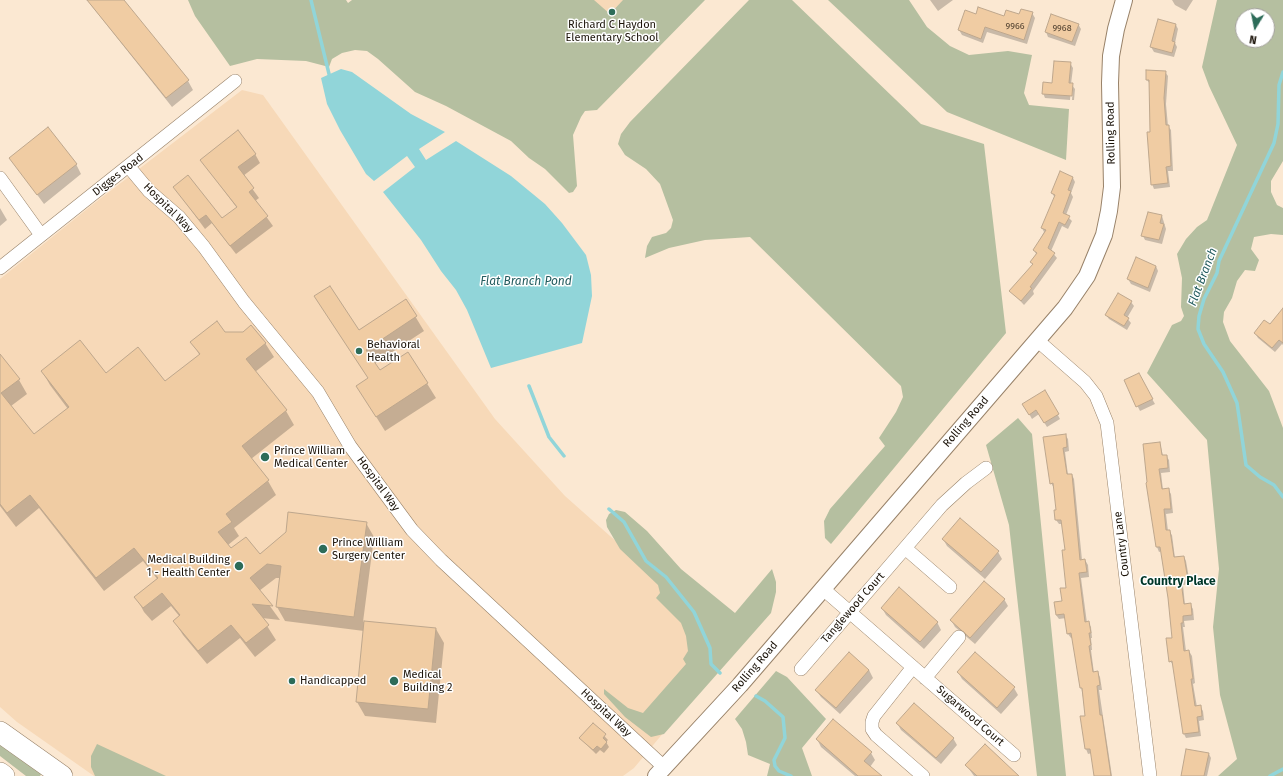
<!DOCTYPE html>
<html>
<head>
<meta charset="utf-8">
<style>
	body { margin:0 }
	#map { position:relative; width:1283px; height:776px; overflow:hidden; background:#fbe8d2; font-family:"Fira Sans",sans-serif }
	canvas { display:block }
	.north { position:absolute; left:1235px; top:8px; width:40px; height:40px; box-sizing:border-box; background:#fff; border:1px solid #a3a09c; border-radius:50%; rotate:190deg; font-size:11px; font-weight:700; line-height:16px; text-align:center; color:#1a1208 }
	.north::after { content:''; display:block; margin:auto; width:14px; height:18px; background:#2d6c59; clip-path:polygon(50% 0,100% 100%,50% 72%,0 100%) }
</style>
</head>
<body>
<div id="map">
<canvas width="1283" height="776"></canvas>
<div class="north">N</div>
</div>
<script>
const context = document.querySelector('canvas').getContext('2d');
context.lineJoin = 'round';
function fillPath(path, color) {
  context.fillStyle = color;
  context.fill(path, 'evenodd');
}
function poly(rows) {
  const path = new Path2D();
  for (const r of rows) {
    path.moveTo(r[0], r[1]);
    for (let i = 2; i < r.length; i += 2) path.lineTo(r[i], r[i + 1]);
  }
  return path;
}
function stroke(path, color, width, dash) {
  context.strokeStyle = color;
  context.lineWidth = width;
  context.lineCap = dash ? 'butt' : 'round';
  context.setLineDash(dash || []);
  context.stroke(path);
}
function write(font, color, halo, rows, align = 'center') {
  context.font = font + ' "Fira Sans",sans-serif';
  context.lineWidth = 3;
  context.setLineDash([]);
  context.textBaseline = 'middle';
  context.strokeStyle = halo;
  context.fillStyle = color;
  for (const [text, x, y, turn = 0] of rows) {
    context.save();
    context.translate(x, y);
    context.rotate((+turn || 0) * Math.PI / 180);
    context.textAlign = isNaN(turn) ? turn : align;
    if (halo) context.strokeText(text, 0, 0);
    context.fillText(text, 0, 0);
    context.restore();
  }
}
fillPath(poly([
	[587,0,635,0,613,24],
	[242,90,263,95,495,419,565,496,735,647,634,768,623,776,94,776,17,722,0,707,0,279,92,205]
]), '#f7d9b8');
fillPath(poly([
	[188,0,346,0,348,3,352,0,594,0,610,14,623,0,705,0,597,110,585,111,581,117,573,135,577,186,573,192,569,193,545,169,529,158,511,141,446,106,415,92,378,59,367,51,355,50,342,53,332,59,329,67,306,61,257,59,230,66,195,16],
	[749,0,792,0,921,124,984,144,1006,333,831,544,825,538,824,521,830,509,885,446,879,438,896,412,903,397,901,386,750,237,705,240,669,248,645,258,647,246,652,237,666,233,671,228,673,220,660,184,646,169,625,155,618,144,621,134,630,122],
	[828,0,909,0,927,27,950,46,969,55,1008,51,1032,55,1024,93,1029,105,1069,109,1066,160,947,112],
	[1217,0,1283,0,1283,161,1271,181,1271,192,1277,205,1283,208,1283,235,1271,234,1254,237,1251,249,1259,260,1255,271,1245,270,1237,281,1232,298,1224,312,1223,322,1230,341,1269,391,1283,428,1283,776,1218,776,1237,759,1220,695,1213,627,1219,569,1207,440,1147,373,1172,325,1181,321,1184,316,1181,307,1182,278,1177,254,1186,239,1197,227,1207,220,1237,145,1209,86,1202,67],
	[1243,16,1267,16,1267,40,1243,40],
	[1018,418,1032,434,1066,776,1037,776,1009,525,986,445],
	[616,510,625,512,647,531,681,569,735,613,772,569,776,582,776,592,771,613,664,734,651,737,625,717,604,694,604,689,628,708,643,713,686,664,683,659,688,651,686,636,681,623,656,598,660,593,658,585,620,549,607,527,606,520,609,514],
	[776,671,787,677,826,719,802,748,812,776,767,776,770,764,748,755,746,742,742,729,735,719],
	[0,741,42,773,40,776,26,776,0,756],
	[97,744,166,776,95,776,91,767,91,756]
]), '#b5bfa0');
fillPath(poly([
	[341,69,352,72,411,114,445,132,419,149,426,160,456,141,511,176,545,204,562,223,586,255,591,275,592,296,582,343,491,368,467,310,456,290,441,271,421,240,383,192,415,167,407,156,374,181,366,174,340,130,327,104,321,78]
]), '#91d5d9');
fillPath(poly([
	[87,0,123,0,188,81,193,90,172,107],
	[930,0,953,0,938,11],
	[1172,0,1193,0,1186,11,1175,5],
	[1032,13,1035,18,1027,44,987,32,983,43,962,35,959,30,976,16,1005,17],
	[1052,15,1078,24,1081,29,1075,46,1048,37,1046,32],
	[1176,25,1178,29,1175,43,1177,47,1174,57,1154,52,1151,47],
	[1070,63,1073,68,1071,84,1075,89,1074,100,1072,100,1073,87,1071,87,1070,100,1045,98,1043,93],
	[1165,72,1168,76,1166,104,1168,126,1171,130,1173,171,1168,171,1170,187,1154,189,1152,184,1150,84,1147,80],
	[255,154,260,163,243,176,259,198,255,201,273,226,236,254,212,223,205,229,174,187,222,220,237,208,201,160],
	[10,158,76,164,81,174,44,204],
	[1060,173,1073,178,1075,182,1071,193,1073,197,1066,215,1072,221,1068,229,1062,226,1051,251,1057,258,1033,291,1034,294,1024,305,1011,291,1033,265,1031,262,1036,254,1034,250,1044,232,1042,228,1055,198,1052,193],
	[0,208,7,220,0,226],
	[1162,216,1166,229,1162,244,1145,240,1143,236],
	[1156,266,1158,271,1150,292,1131,284,1128,279],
	[406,301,424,331,374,364,379,372,408,353,436,398,385,431,357,386,369,379,359,331],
	[1131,302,1134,306,1127,318,1131,323,1127,330,1109,319,1106,315],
	[1283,313,1283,345,1282,344,1275,352,1258,338,1255,333,1270,326],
	[225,333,265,343,274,357,255,372,286,411,294,425,251,459,268,481,276,495,234,528,239,536,228,545,231,550,259,556,366,523,374,537,363,622,436,629,444,643,436,723,365,716,357,702,364,631,285,621,277,607,281,578,276,578,259,591,280,620,262,618,276,640,255,657,240,638,207,664,183,635,174,621,180,617,171,606,152,621,144,612,136,597,158,580,143,561,104,591,39,508,16,527,0,506,0,356,19,380,27,394,11,406,34,436,68,409,50,385,42,371,106,374,165,383,200,356,192,342],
	[1138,375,1155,404,1140,411,1125,381],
	[1045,391,1060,419,1047,427,1039,414,1032,419,1024,405],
	[1065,435,1068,439,1069,451,1065,452,1068,475,1072,475,1074,479,1082,560,1085,560,1088,565,1089,577,1081,578,1087,623,1088,622,1091,627,1092,638,1091,638,1092,650,1091,650,1094,673,1097,672,1100,677,1102,690,1099,690,1112,776,1095,776,1092,753,1088,754,1086,749,1081,717,1086,716,1073,638,1071,638,1068,634,1066,618,1059,619,1056,615,1067,588,1066,551,1063,524,1059,524,1056,520,1057,511,1054,488,1051,483],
	[1160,443,1163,456,1166,456,1169,460,1170,472,1161,473,1163,490,1168,489,1171,494,1173,513,1166,514,1168,531,1172,535,1175,558,1184,557,1186,561,1190,584,1183,585,1185,605,1190,604,1193,609,1194,620,1184,621,1185,627,1183,627,1186,651,1189,651,1192,656,1195,683,1193,684,1197,707,1200,706,1203,711,1204,720,1199,721,1201,736,1186,738,1184,734,1174,666,1170,661,1174,639,1162,551,1159,552,1157,547,1147,483],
	[960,520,998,552,1002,559,985,579,947,546,943,539],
	[1004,599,1008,606,975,644,955,627,951,620],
	[882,608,937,622,941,630,924,649,886,615],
	[869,670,873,678,840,714,821,697,816,690],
	[958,672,1014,688,1018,695,1001,714,962,679],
	[833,721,871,753,875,760,870,767,880,776,855,776,821,747,817,739],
	[897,723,953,738,957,745,941,764,901,730],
	[593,724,608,740,606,742,609,747,604,753,600,750,596,754,580,738],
	[1209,754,1211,758,1207,776,1182,776],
	[967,766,1018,776,974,776]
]), '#0003');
stroke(poly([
	[311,0,330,78],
	[1283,72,1279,85,1278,124,1274,143,1219,261,1217,273,1204,299,1199,316,1198,329,1204,344,1223,372,1237,403,1246,465,1260,477,1274,485,1283,497],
	[529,386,549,437,564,456],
	[609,509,624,522,646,561,666,577,694,612,710,648,711,664,720,673],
	[756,696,765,701,783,717,785,738,774,760,775,766,779,771,791,776],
	[1270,776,1283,769]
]), '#91d5d9', 3.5);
const building = poly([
	[87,0,124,0,189,80,166,98,87,0],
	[978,7,1004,16,1006,10,1019,14,1021,9,1033,12,1024,40,985,27,981,39,958,30,965,10,976,14,978,7],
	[1051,14,1079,24,1072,42,1045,32,1051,14],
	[1158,19,1176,24,1172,41,1175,42,1172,53,1150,47,1158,19],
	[1054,61,1071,62,1069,83,1073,83,1072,96,1042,94,1043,82,1052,83,1054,61],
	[1146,70,1166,71,1164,98,1166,125,1169,125,1171,166,1166,167,1168,183,1151,185,1147,132,1150,132,1149,80,1146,80,1146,70],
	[48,127,77,164,37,195,9,158,48,127],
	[238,130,256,154,238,167,254,188,249,192,268,216,230,246,206,215,199,220,173,187,188,175,222,218,237,207,200,160,238,130],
	[1060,171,1073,177,1068,190,1071,191,1063,213,1070,216,1065,225,1059,222,1048,248,1055,253,1030,287,1032,288,1021,301,1009,291,1033,264,1030,262,1037,253,1033,250,1046,230,1041,228,1055,195,1051,193,1060,171],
	[1148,212,1162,215,1160,223,1164,224,1159,240,1141,236,1148,212],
	[1136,257,1156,266,1148,288,1127,279,1136,257],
	[330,286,359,330,406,299,417,316,366,350,380,370,408,352,428,383,376,417,356,386,368,378,314,296,330,286],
	[1118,293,1132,301,1124,315,1129,318,1124,326,1105,315,1118,293],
	[1283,308,1283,343,1279,340,1272,348,1254,333,1264,320,1270,324,1283,308],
	[217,321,225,332,243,332,251,325,266,343,246,359,287,410,242,446,269,480,226,514,232,522,218,532,231,548,246,537,260,554,286,532,288,512,367,522,354,617,276,607,281,566,267,564,250,578,273,606,252,604,269,625,246,643,231,625,198,651,173,621,180,615,162,593,143,608,134,597,158,578,134,548,96,578,30,495,7,513,0,504,0,354,20,379,1,393,34,434,69,407,41,371,80,340,106,373,138,347,165,381,200,354,190,342,217,321],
	[1139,373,1153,399,1136,407,1124,380,1139,373],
	[1045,390,1059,414,1044,423,1036,410,1029,415,1022,404,1045,390],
	[1066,434,1067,447,1063,448,1067,474,1072,474,1080,560,1085,559,1087,572,1079,573,1085,622,1089,621,1091,633,1089,633,1091,645,1089,646,1093,672,1098,671,1100,685,1097,686,1100,715,1102,715,1111,776,1094,776,1090,749,1085,749,1080,716,1085,716,1082,688,1080,688,1071,633,1067,634,1064,614,1056,615,1054,602,1062,601,1060,588,1066,588,1062,550,1065,550,1061,520,1055,520,1054,510,1056,510,1053,483,1050,484,1043,437,1066,434],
	[1160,442,1162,455,1167,455,1168,468,1159,469,1162,489,1169,488,1171,509,1164,509,1166,530,1170,530,1174,557,1184,556,1188,580,1181,581,1184,604,1191,603,1192,615,1183,616,1183,623,1181,623,1184,651,1189,650,1193,679,1191,679,1195,706,1201,705,1202,716,1197,717,1199,732,1183,734,1172,661,1169,662,1166,638,1172,638,1168,598,1160,547,1156,547,1146,483,1147,482,1143,444,1160,442],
	[960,518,999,551,981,572,942,539,960,518],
	[984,581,1005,599,970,638,950,620,984,581],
	[899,587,938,622,920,642,881,608,899,587],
	[364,621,436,628,428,709,356,702,364,621],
	[849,652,869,670,836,708,815,690,849,652],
	[975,652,1015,687,997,708,957,672,975,652],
	[914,703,954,738,936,758,896,723,914,703],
	[833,719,872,752,864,761,882,776,858,776,816,739,833,719],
	[593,723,606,734,603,738,607,742,601,749,597,746,593,750,579,738,593,723],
	[985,744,1019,776,977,776,965,765,985,744],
	[1186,749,1209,753,1204,776,1181,776,1186,749]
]);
fillPath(building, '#f0cca3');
stroke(building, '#bea78d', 1);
const minor = poly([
	[129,167,149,191,179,217,204,247,244,302,318,392,350,446,412,530,441,560,665,768],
	[0,178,41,235],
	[0,268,235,81],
	[1037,340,1085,382,1096,396,1107,423,1150,776],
	[905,548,950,587],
	[822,588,1014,755],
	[913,667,874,716,872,722,872,729,876,735,923,776],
	[801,669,942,505,966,483,986,468],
	[925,678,959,637]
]);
const tertiary = poly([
	[656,776,740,685,1065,308,1087,276,1104,235,1109,211,1112,187,1110,83,1111,56,1116,29,1124,0]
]);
const primary = poly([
	[0,732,62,776],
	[0,773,4,776]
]);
stroke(minor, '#988269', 14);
stroke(tertiary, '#988269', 18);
stroke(primary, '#988269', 22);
stroke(minor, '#fff', 13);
stroke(tertiary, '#fff', 16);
stroke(primary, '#fff', 21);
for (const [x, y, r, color] of [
	[612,12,4,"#2d6c59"],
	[359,351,4,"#2d6c59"],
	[265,457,5,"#2d6c59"],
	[323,549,5,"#2d6c59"],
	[239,566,5,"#2d6c59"],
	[292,681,4,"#2d6c59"],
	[394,681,5,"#2d6c59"]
]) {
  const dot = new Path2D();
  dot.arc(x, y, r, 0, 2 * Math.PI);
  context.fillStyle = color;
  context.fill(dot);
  stroke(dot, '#fff', 1.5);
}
write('9px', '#50402f', null, [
	["9966",1015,26],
	["9968",1062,28]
]);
write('11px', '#1a1208', '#fff', [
	["Richard C Haydon",612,25,"center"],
	["Elementary School",612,38,"center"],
	["Behavioral",367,345],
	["Health",367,358],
	["Prince William",274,451],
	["Medical Center",274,464],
	["Prince William",332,543],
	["Surgery Center",332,556],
	["Medical Building",230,560,"right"],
	["1 - Health Center",230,573,"right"],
	["Medical",403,675],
	["Building 2",403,688],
	["Handicapped",300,681]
], 'left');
write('11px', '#1a1208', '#fff', [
	["Rolling Road",1111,133,-91],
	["Digges Road",118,175,-38],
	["Hospital Way",168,208,45],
	["Rolling Road",966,422,-49],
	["Hospital Way",378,484,54],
	["Country Lane",1122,544,-97],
	["Tanglewood Court",853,608,-49],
	["Rolling Road",755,667,-49],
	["Hospital Way",606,713,43],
	["Sugarwood Court",970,716,41]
]);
write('italic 12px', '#235c5f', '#fff', [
	["Flat Branch",1203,277,-69],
	["Flat Branch Pond",526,282]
]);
write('bold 12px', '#003729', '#fff', [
	["Country Place",1178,582]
]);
</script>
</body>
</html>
